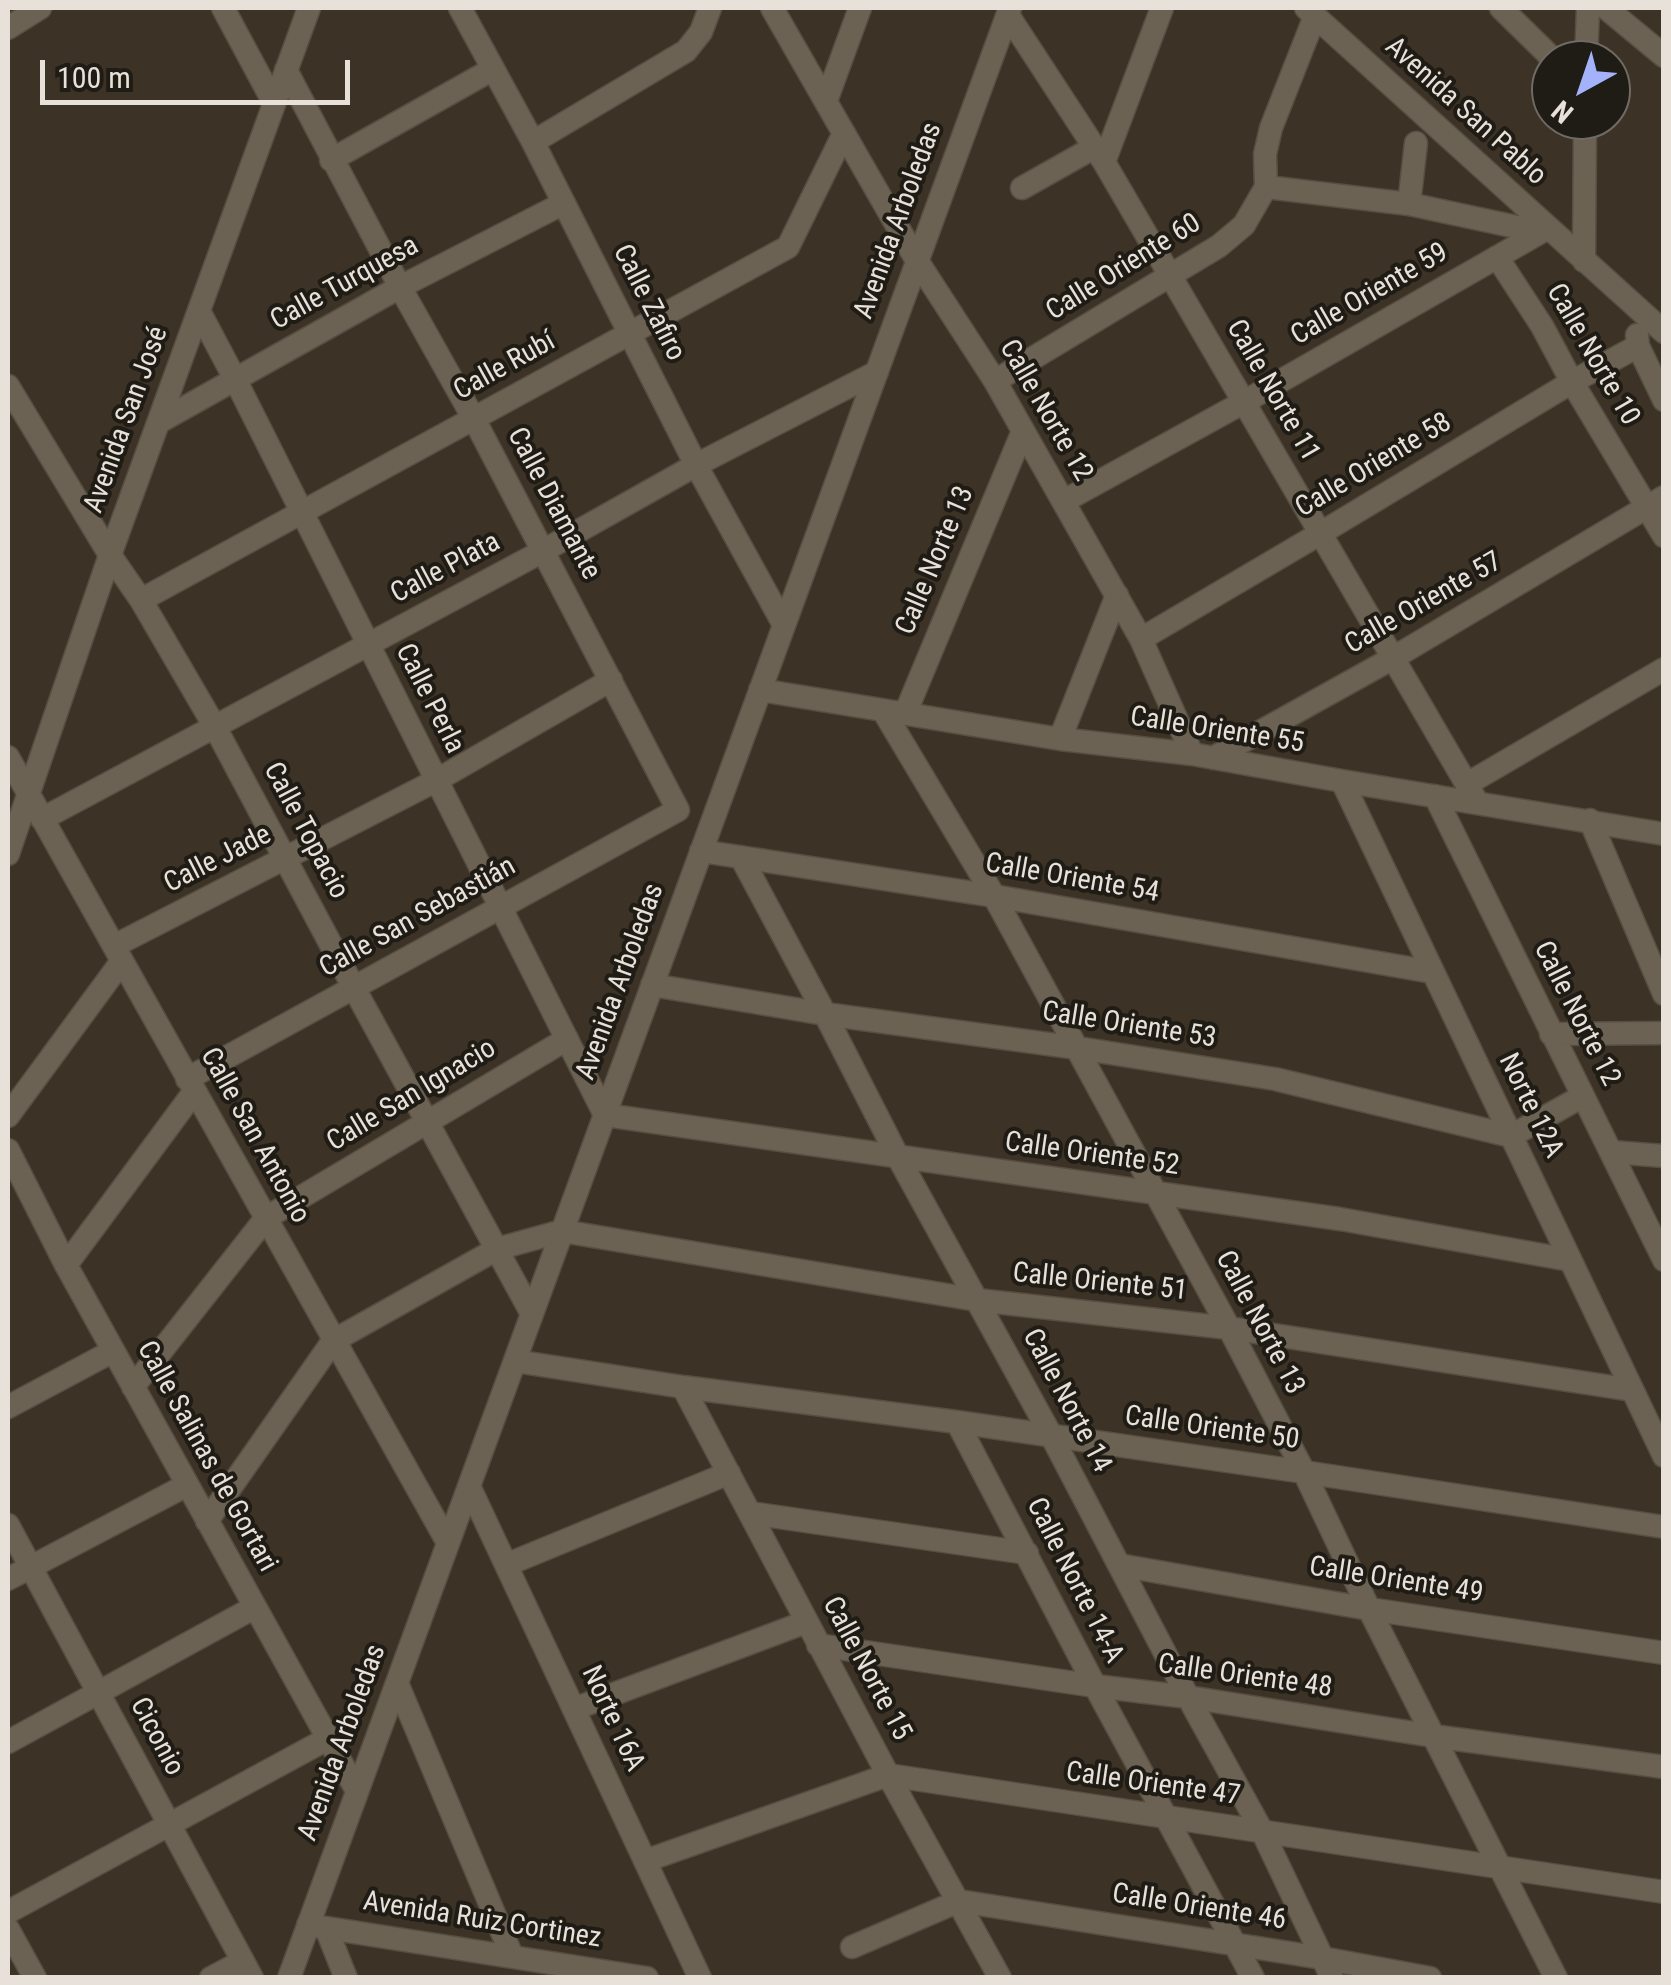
<!DOCTYPE html>
<html>
<head>
<meta charset="utf-8">
<style>
	body { margin:0 }
	#map { position:relative; width:1671px; height:1985px; overflow:hidden; background:#3c3225; font-family:"Roboto Condensed",sans-serif }
	canvas { display:block }
	.frame { position:absolute; inset:0; border:10px solid #e7e1d9; pointer-events:none }
	.north { position:absolute; left:1531px; top:40px; width:100px; height:100px; box-sizing:border-box; background:#1f1b15; border:2px solid #6f6a63; border-radius:50%; rotate:220deg; font-size:28px; font-weight:700; line-height:40px; text-align:center; color:#e7e1d9 }
	.north::after { content:''; display:block; margin:auto; width:35px; height:45px; background:#a4b2fc; clip-path:polygon(50% 0,100% 100%,50% 72%,0 100%) }
	.scale { position:absolute; left:40px; top:60px; width:310px; height:45px; box-sizing:border-box; border:5px solid #e7e1d9; border-top:0; padding-left:12px; font-size:30px; line-height:35px; white-space:nowrap; color:#e7e1d9; -webkit-text-stroke:8px #1f1b15; paint-order:stroke }
</style>
</head>
<body>
<div id="map">
<canvas width="1671" height="1985"></canvas>
<div class="frame"></div>
<div class="north">N</div>
<div class="scale">100 m</div>
</div>
<script>
const context = document.querySelector('canvas').getContext('2d');
context.lineJoin = 'round';
function poly(rows) {
  const path = new Path2D();
  for (const r of rows) {
    path.moveTo(r[0], r[1]);
    for (let i = 2; i < r.length; i += 2) path.lineTo(r[i], r[i + 1]);
  }
  return path;
}
function stroke(path, color, width, dash) {
  context.strokeStyle = color;
  context.lineWidth = width;
  context.lineCap = dash ? 'butt' : 'round';
  context.setLineDash(dash || []);
  context.stroke(path);
}
function write(font, color, halo, rows, align = 'center') {
  context.font = font + ' "Roboto Condensed",sans-serif';
  context.lineWidth = 8;
  context.setLineDash([]);
  context.textBaseline = 'middle';
  context.strokeStyle = halo;
  context.fillStyle = color;
  for (const [text, x, y, turn = 0] of rows) {
    context.save();
    context.translate(x, y);
    context.rotate((+turn || 0) * Math.PI / 180);
    context.textAlign = isNaN(turn) ? turn : align;
    if (halo) context.strokeText(text, 0, 0);
    context.fillText(text, 0, 0);
    context.restore();
  }
}
const minor = poly([
	[223,8,274,103],
	[460,8,533,142,696,465,784,625],
	[772,8,916,259,995,381,1141,639,1192,754],
	[1306,8,1664,332],
	[1501,8,1554,60],
	[1606,8,1664,56],
	[1008,15,1104,162,1477,802],
	[8,28,40,8],
	[1586,60,1588,8],
	[286,70,400,287,474,419,678,810],
	[826,101,860,8],
	[533,142,686,51,701,32,710,8],
	[331,160,493,69],
	[1104,162,1162,8],
	[1266,187,1409,204,1540,232],
	[1022,188,1093,148],
	[1409,204,1416,143],
	[1497,257,1542,326,1572,382,1664,536],
	[1584,261,1585,120],
	[199,311,235,379,605,1115,1340,1219,1570,1260],
	[1637,335,1638,346,1664,400],
	[995,381,1219,246,1244,225,1266,187,1265,154,1271,128,1315,16],
	[8,386,110,555,141,600,215,727,354,988,532,1314],
	[159,422,400,287,562,204],
	[1064,501,1244,402,1548,228],
	[141,600,788,247,844,133],
	[1141,639,1321,533,1572,382,1638,346],
	[760,690,1060,739,1192,754,1342,781,1664,834],
	[884,712,994,896,1229,1328,1304,1472,1369,1609,1556,1978],
	[905,714,1023,431],
	[1060,739,1117,595],
	[8,757,448,1543],
	[1213,758,1393,658,1664,497],
	[1342,781,1664,1456],
	[1467,784,1664,669],
	[1435,796,1664,1260],
	[42,819,543,551,696,465,877,372],
	[1590,820,1664,994],
	[701,851,994,896,1432,972],
	[8,854,110,555,309,8],
	[741,857,825,1014,898,1157,1052,1437,1188,1697,1262,1831,1332,1978],
	[114,946,437,780,611,680],
	[652,985,825,1014,1078,1048,1275,1079,1511,1136,1583,1096],
	[1551,1034,1664,1033],
	[187,1079,678,810],
	[8,1116,122,961],
	[8,1150,66,1265,357,1791],
	[1612,1152,1664,1156],
	[66,1265,194,1092],
	[515,1361,683,1387,957,1422,1304,1472,1664,1527],
	[133,1387,266,1218,567,1039],
	[683,1387,888,1775,1000,1978],
	[8,1407,113,1351],
	[957,1422,1095,1686,1253,1978],
	[469,1486,700,1978],
	[750,1513,1027,1553],
	[207,1521,333,1341,497,1249,562,1231,977,1300,1229,1328,1632,1390],
	[8,1525,252,1978],
	[506,1565,729,1473],
	[1119,1565,1369,1609,1664,1653],
	[8,1579,187,1485],
	[818,1645,1095,1686,1188,1697,1433,1736,1664,1767],
	[397,1683,512,1956],
	[574,1709,806,1622],
	[8,1742,255,1607],
	[645,1861,888,1775,1664,1892],
	[8,1912,327,1739],
	[308,1925,647,1978],
	[326,1928,346,1978],
	[8,1929,35,1978],
	[852,1947,959,1901,1322,1958,1430,1978],
	[211,1978,243,1961],
	[289,1978,1010,8]
]);
stroke(minor, '#554e42', 25);
stroke(minor, '#6c6253', 22);
write('28px', '#e7e1d9', '#1f1b15', [
	["Avenida San Pablo",1465,112,42],
	["Avenida Arboledas",899,221,-70],
	["Calle Oriente 60",1124,268,-32],
	["Calle Turquesa",345,284,-29],
	["Calle Oriente 59",1370,295,-30],
	["Calle Zafiro",648,303,63],
	["Calle Norte 10",1592,355,60],
	["Calle Rubí",505,367,-29],
	["Calle Norte 11",1272,391,60],
	["Calle Norte 12",1045,411,60],
	["Avenida San José",127,420,-70],
	["Calle Oriente 58",1374,466,-31],
	["Calle Diamante",553,504,62],
	["Calle Norte 13",936,561,-67],
	["Calle Plata",446,569,-28],
	["Calle Oriente 57",1424,604,-30],
	["Calle Perla",429,699,63],
	["Calle Oriente 55",1217,731,9],
	["Calle Topacio",305,831,62],
	["Calle Jade",218,860,-27],
	["Calle Oriente 54",1072,879,10],
	["Calle San Sebastián",418,918,-29],
	["Avenida Arboledas",621,982,-70],
	["Calle Norte 12",1576,1014,63],
	["Calle Oriente 53",1129,1026,9],
	["Calle San Ignacio",412,1096,-31],
	["Norte 12A",1530,1106,64],
	["Calle San Antonio",254,1136,61],
	["Calle Oriente 52",1092,1155,8],
	["Calle Oriente 51",1100,1283,6],
	["Calle Norte 13",1259,1323,62],
	["Calle Norte 14",1066,1401,62],
	["Calle Oriente 50",1212,1429,8],
	["Calle Salinas de Gortari",206,1457,61],
	["Calle Norte 14-A",1074,1581,63],
	["Calle Oriente 49",1396,1581,9],
	["Calle Norte 15",866,1669,62],
	["Calle Oriente 48",1245,1677,8],
	["Norte 16A",612,1719,65],
	["Ciconio",156,1737,62],
	["Avenida Arboledas",343,1743,-70],
	["Calle Oriente 47",1153,1785,8],
	["Calle Oriente 46",1199,1908,9],
	["Avenida Ruiz Cortinez",482,1921,9]
]);
</script>
</body>
</html>
